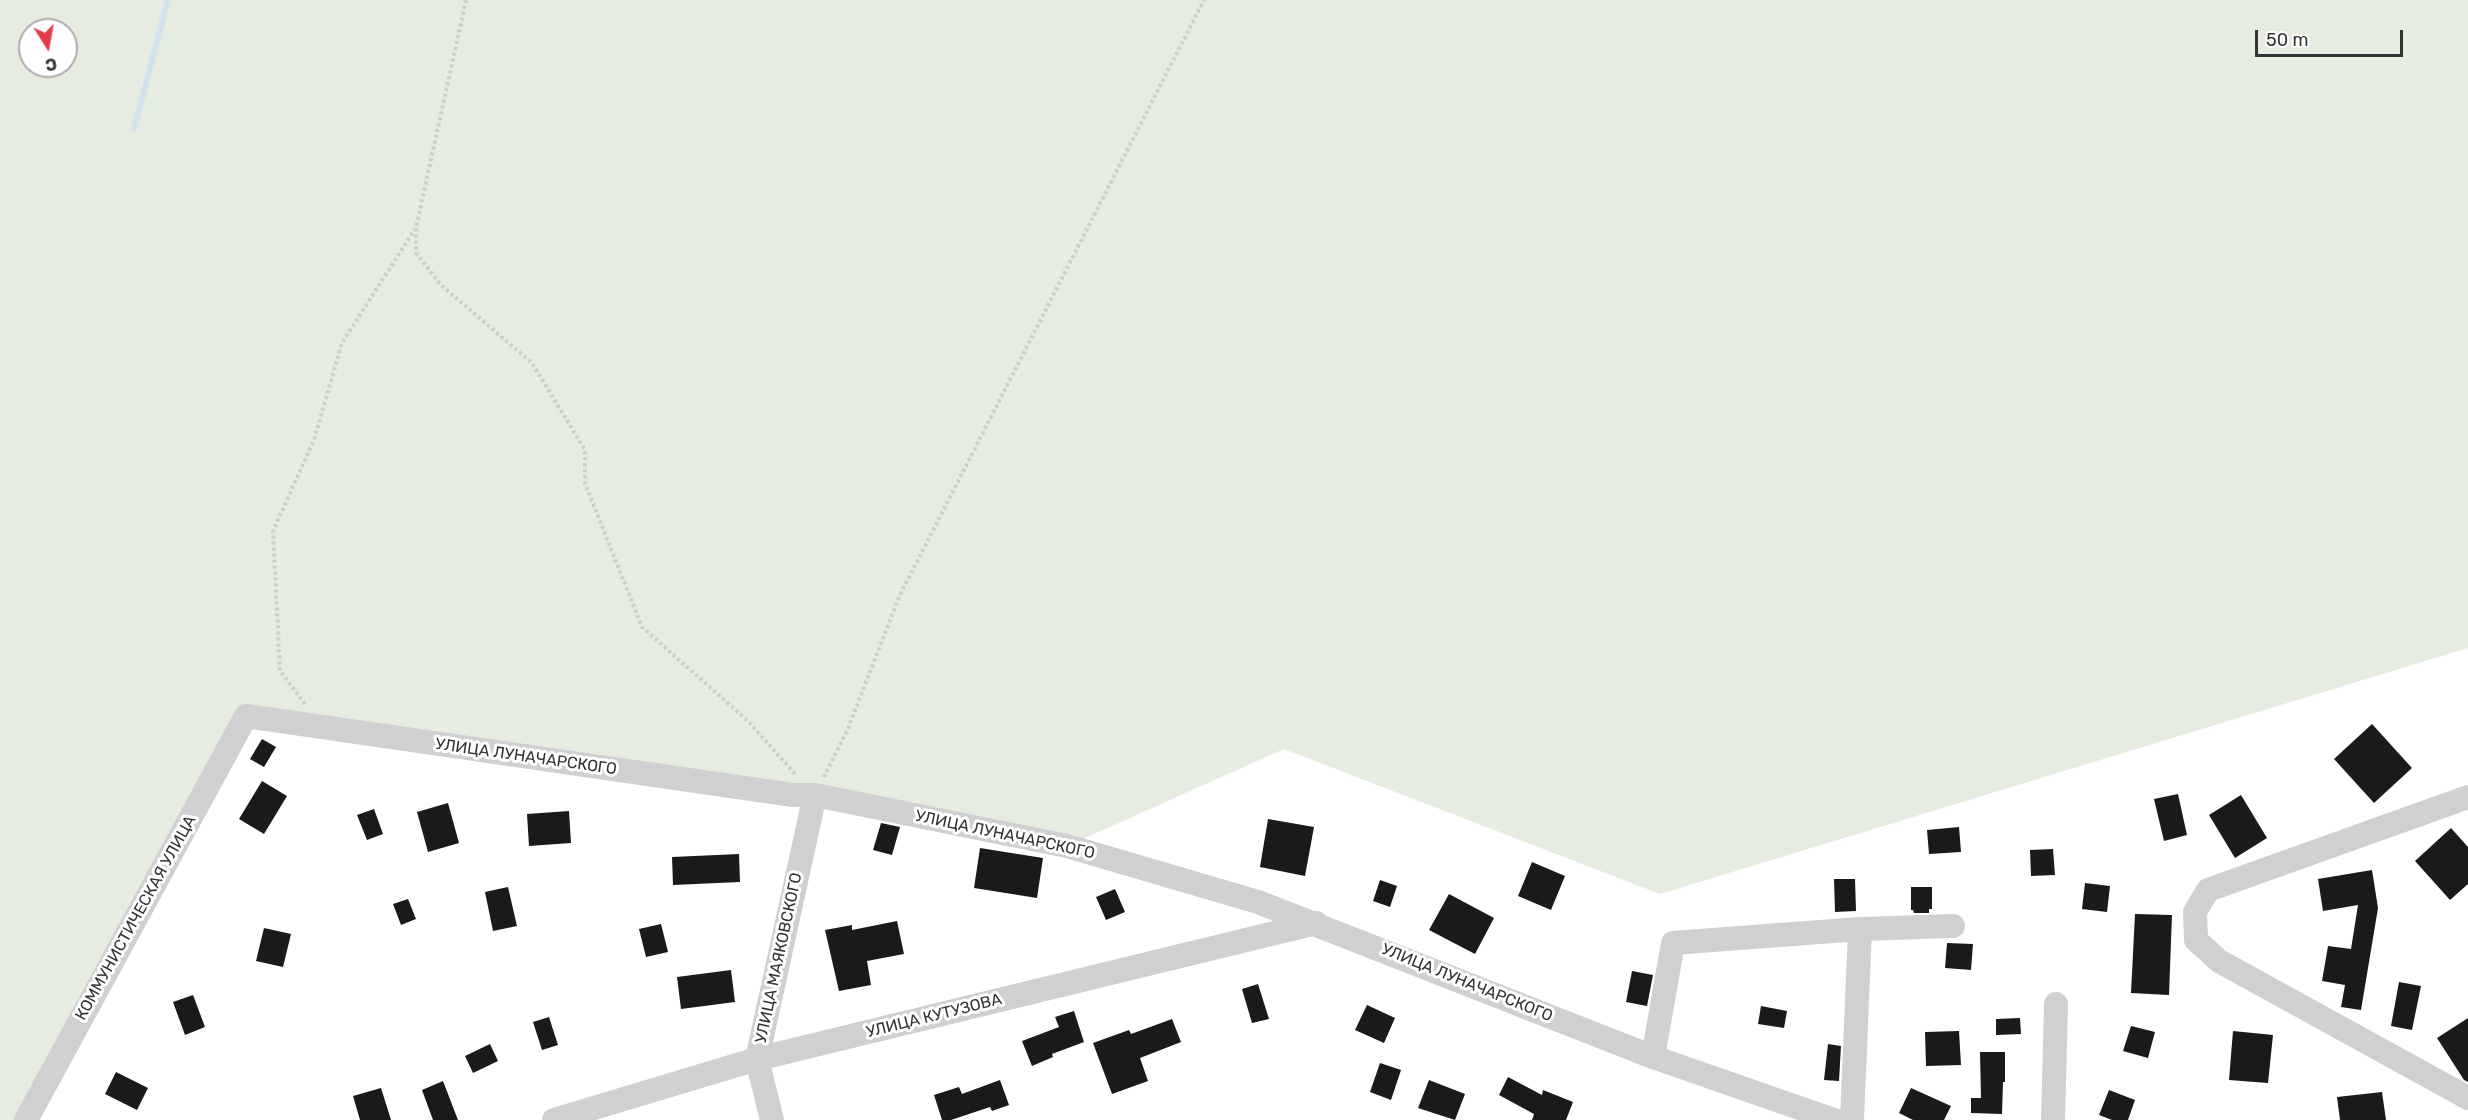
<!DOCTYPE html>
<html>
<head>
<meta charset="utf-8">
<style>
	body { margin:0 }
	#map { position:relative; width:2468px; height:1120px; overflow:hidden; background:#fff; font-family:Rubik,sans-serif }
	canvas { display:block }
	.north { position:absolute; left:18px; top:18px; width:60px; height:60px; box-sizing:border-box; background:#fff; border:2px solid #adadad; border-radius:50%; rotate:169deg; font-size:16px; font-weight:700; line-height:24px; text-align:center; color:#333 }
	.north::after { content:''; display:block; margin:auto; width:21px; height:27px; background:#e63946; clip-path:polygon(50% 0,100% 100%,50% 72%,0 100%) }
	.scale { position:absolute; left:2255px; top:30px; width:148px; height:27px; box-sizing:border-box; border:3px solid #333; border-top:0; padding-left:8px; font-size:18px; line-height:21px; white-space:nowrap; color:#333; -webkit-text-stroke:4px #fff; paint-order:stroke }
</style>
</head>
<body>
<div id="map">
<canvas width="2468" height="1120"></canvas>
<div class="north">С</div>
<div class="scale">50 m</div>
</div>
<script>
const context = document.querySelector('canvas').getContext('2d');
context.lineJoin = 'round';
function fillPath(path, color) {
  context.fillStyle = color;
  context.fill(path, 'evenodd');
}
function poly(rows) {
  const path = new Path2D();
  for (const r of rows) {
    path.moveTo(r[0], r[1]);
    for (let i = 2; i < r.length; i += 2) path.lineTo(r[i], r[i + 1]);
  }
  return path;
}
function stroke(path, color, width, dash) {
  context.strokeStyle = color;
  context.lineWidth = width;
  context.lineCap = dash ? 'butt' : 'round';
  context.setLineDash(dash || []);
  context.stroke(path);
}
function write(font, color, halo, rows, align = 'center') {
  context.font = font + ' Rubik,sans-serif';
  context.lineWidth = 6;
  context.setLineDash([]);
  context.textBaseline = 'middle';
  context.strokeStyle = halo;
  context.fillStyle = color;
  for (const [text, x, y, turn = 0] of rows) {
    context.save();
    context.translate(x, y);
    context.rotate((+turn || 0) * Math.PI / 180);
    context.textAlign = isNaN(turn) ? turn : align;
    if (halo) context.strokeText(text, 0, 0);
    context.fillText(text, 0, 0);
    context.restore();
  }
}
fillPath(poly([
	[0,0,2468,0,2468,648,1660,894,1284,749,1067,846,246,717,26,1120,0,1120],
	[30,30,66,30,66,66,30,66]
]), '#e6ecdf');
stroke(poly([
	[134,129,168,0]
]), '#cfe2ee', 6);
fillPath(poly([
	[2372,724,2412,768,2374,803,2334,759],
	[262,739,276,747,264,767,250,759],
	[262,781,287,796,264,834,239,819],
	[2178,794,2187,835,2164,841,2154,799],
	[2241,795,2267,838,2235,858,2209,815],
	[448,803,459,843,428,852,417,812],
	[374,809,383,834,367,840,357,815],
	[569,811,571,843,529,846,527,814],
	[1268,819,1314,827,1305,876,1260,867],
	[881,823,900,827,892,855,873,850],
	[1959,827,1961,852,1929,854,1927,830],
	[2451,828,2468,847,2468,884,2450,900,2415,861],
	[980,848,1043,858,1037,898,974,888],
	[2053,849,2055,875,2031,876,2030,850],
	[739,854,740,882,673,885,672,857],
	[1532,862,1565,876,1551,910,1518,896],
	[2372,870,2378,908,2361,1010,2341,1007,2345,985,2322,981,2328,946,2351,949,2358,905,2323,911,2318,879],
	[1834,879,1855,879,1856,911,1835,912],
	[1380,880,1397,886,1390,907,1373,901],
	[2085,883,2110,886,2107,912,2082,909],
	[508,887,517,926,493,931,485,892],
	[1911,887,1932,887,1932,909,1929,909,1929,913,1914,913,1913,910,1911,910],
	[1115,889,1125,912,1106,920,1096,897],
	[1449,894,1494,918,1475,954,1429,930],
	[408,899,416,919,401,925,393,904],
	[2135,914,2172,915,2169,995,2131,993],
	[897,921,904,954,867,961,871,985,839,991,825,930,852,925,852,930],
	[661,924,668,952,646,957,639,929],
	[264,928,291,934,283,967,256,961],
	[1947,943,1973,944,1971,970,1945,968],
	[731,970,735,1002,681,1009,677,977],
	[1632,971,1653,975,1647,1006,1626,1002],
	[2399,982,2421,986,2412,1030,2391,1026],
	[1258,984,1269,1019,1252,1023,1242,989],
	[193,995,205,1027,185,1035,173,1002],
	[1367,1005,1395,1018,1384,1043,1355,1030],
	[1761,1006,1787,1011,1784,1028,1758,1024],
	[1074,1011,1084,1042,1052,1054,1053,1057,1032,1066,1022,1041,1059,1027,1055,1017],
	[549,1017,558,1045,542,1050,533,1022],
	[2020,1018,2021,1034,1996,1035,1996,1019],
	[2468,1018,2468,1082,2464,1080,2437,1038],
	[1172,1019,1181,1042,1140,1058,1148,1081,1112,1094,1093,1043,1129,1030,1131,1034],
	[2131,1026,2155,1032,2148,1058,2123,1051],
	[1959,1031,1961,1065,1926,1066,1925,1032],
	[2233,1031,2273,1035,2268,1083,2229,1080],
	[490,1044,498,1061,473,1073,465,1056],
	[1828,1044,1841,1046,1839,1081,1824,1080],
	[1980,1052,2005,1052,2005,1082,2003,1082,2002,1114,1971,1113,1971,1098,1981,1098],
	[1380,1063,1401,1070,1391,1100,1370,1092],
	[116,1072,148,1088,137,1110,105,1094],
	[1508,1077,1542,1095,1543,1090,1573,1102,1566,1120,1532,1120,1534,1114,1499,1095],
	[1000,1080,1009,1105,992,1111,990,1107,951,1120,942,1120,934,1095,959,1087,962,1094],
	[1429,1080,1465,1094,1455,1120,1418,1108],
	[443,1081,458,1120,433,1120,422,1090],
	[381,1088,391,1120,360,1120,353,1096],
	[1911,1088,1951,1106,1944,1120,1913,1120,1899,1113],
	[2109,1090,2135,1100,2128,1120,2112,1120,2099,1115],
	[2382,1092,2386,1120,2340,1120,2337,1097]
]), '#1a1a1a');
stroke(poly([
	[466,0,416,228,416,253,441,285,532,363,585,450,585,483,642,627,748,721,795,774],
	[305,704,280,671,273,531,314,440,342,343,415,229],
	[824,777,847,731,899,597,1204,0]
]), '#cdcdcd', 4, [3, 3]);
stroke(poly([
	[2468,797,2208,890,2195,912,2196,940,2219,961,2468,1098],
	[1653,1057,1673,943,1860,929,1953,926],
	[26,1120,246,716,793,795,815,795,1067,846,1258,902,1653,1057,1834,1120],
	[554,1120,757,1059,1316,923],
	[772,1120,757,1059,815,795],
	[1852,1120,1860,929],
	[2053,1120,2056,1004]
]), '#d0d0d0', 24);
write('16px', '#333', '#fff', [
	["УЛИЦА ЛУНАЧАРСКОГО",526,757,8],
	["УЛИЦА ЛУНАЧАРСКОГО",1005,835,12],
	["КОММУНИСТИЧЕСКАЯ УЛИЦА",136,918,-61],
	["УЛИЦА МАЯКОВСКОГО",779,958,-78],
	["УЛИЦА ЛУНАЧАРСКОГО",1467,983,22],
	["УЛИЦА КУТУЗОВА",934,1016,-14]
]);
</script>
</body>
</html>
